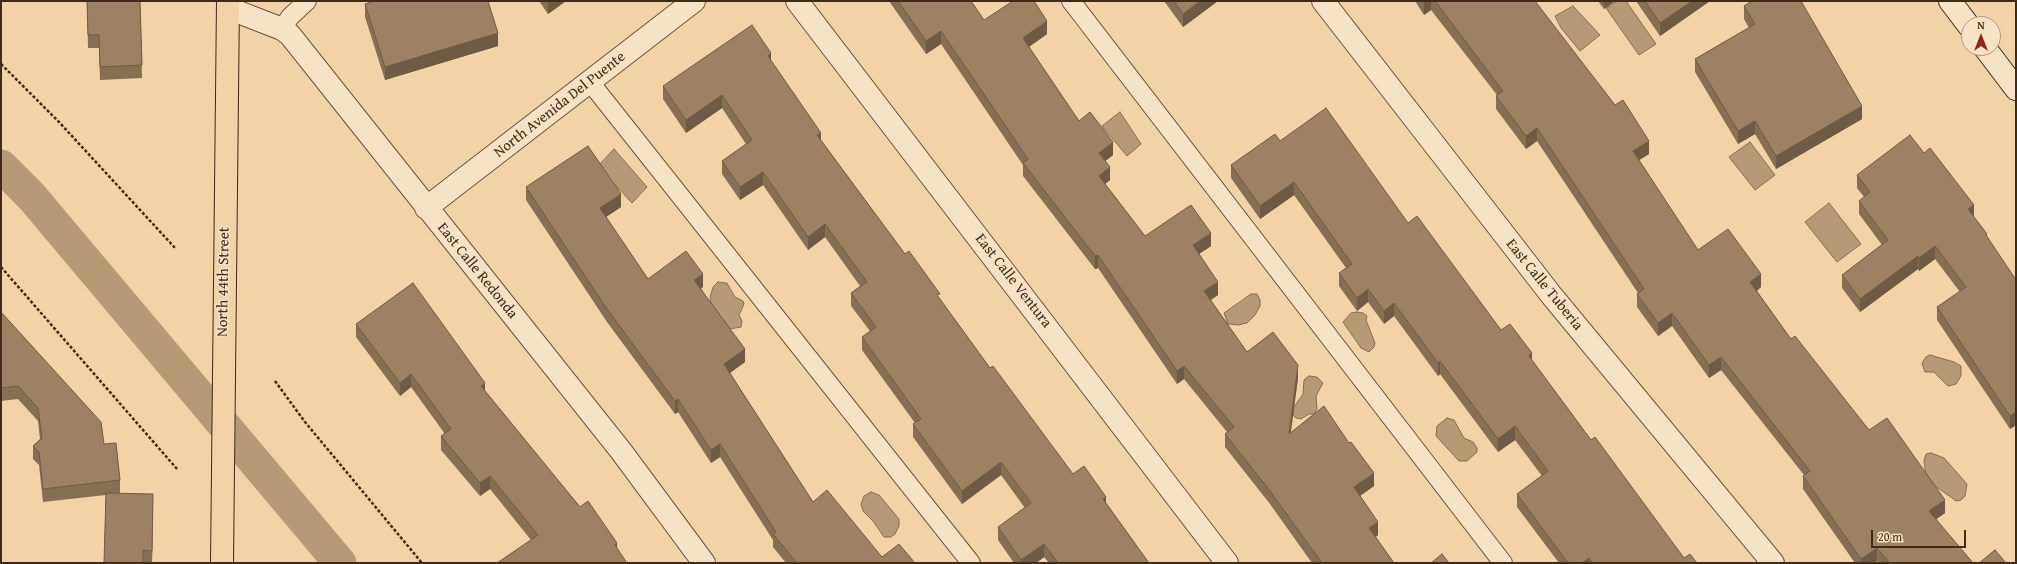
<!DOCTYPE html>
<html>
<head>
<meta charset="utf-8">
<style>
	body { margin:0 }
	#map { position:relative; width:2017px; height:564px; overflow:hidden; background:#f1d3a6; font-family:"Gentium Book Plus",serif }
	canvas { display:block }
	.frame { position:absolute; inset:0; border:2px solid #402a18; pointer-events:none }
	.north { position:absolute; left:1961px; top:16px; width:40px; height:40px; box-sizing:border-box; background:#f6e2c5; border:1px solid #ad9880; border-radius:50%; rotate:0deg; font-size:11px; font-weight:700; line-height:16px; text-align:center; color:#402a18 }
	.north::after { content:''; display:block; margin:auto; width:14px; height:18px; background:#8f2418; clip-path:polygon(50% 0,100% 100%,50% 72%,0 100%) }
	.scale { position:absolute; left:1871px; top:530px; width:95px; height:18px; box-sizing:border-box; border:2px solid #402a18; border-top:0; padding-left:5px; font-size:12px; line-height:14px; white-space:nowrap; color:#402a18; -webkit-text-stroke:3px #f6e2c5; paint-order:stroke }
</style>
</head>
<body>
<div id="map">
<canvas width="2017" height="564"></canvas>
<div class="frame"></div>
<div class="north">N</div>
<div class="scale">20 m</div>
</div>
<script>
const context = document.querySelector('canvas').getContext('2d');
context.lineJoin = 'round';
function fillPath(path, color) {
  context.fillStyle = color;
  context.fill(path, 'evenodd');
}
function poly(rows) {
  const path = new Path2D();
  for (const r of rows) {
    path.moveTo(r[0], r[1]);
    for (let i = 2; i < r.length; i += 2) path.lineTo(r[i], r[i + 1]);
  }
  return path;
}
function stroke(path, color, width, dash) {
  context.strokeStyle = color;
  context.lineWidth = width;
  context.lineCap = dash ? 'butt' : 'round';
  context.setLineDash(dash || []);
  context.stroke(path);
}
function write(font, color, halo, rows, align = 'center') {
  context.font = font + ' "Gentium Book Plus",serif';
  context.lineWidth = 3;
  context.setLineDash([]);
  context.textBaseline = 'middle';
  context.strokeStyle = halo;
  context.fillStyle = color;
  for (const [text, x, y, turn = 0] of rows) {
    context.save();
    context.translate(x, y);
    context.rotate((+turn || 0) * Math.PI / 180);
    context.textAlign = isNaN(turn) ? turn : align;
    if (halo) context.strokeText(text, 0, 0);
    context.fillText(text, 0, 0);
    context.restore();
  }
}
const water = poly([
	[1617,1,1626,1,1656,44,1639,55,1606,8,1617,1],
	[1573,6,1600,35,1580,51,1561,28,1555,16,1573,6],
	[1120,112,1141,144,1127,156,1102,126,1120,112],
	[1750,142,1775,175,1755,190,1729,157,1750,142],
	[614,149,647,187,632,203,598,166,614,149],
	[1829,203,1861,244,1837,262,1805,222,1829,203],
	[718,282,727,283,735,297,743,301,744,304,739,315,742,321,741,327,730,329,711,303,710,297,713,287,718,282],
	[1251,294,1257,294,1260,300,1260,306,1255,315,1247,323,1238,325,1228,324,1224,313,1251,294],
	[1357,312,1363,313,1367,316,1366,320,1375,343,1374,347,1369,352,1361,348,1343,322,1351,313,1357,312],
	[1930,355,1954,362,1961,366,1961,376,1956,384,1948,386,1934,372,1925,372,1922,363,1926,357,1930,355],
	[1309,376,1317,377,1323,383,1316,396,1317,409,1314,414,1309,414,1301,419,1296,418,1293,415,1294,407,1303,394,1304,380,1309,376],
	[1447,418,1454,420,1464,438,1473,442,1477,448,1477,452,1467,461,1459,461,1436,436,1437,426,1447,418],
	[1931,453,1944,458,1967,484,1965,496,1961,500,1956,501,1952,498,1935,486,1926,476,1924,461,1926,454,1931,453],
	[871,492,879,495,899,519,899,526,895,534,891,537,884,537,873,521,863,511,861,504,864,496,871,492]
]);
fillPath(water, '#b59a76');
stroke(water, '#866d50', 1);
stroke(poly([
	[1,166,32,197,340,563]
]), '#b59a76', 33);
const lane = poly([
	[1071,1,1503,563],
	[282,29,290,17,307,1],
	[590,82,971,563]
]);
const street = poly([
	[797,1,1227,563],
	[1323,1,1552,296,1773,563],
	[228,8,282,29,290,35,621,451,704,563],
	[426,208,694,1]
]);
const secondary = poly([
	[1950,1,1969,26],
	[1985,48,2016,89]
]);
const primary = poly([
	[222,563,228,1]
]);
stroke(lane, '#6c543c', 20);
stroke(street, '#6c543c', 24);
stroke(secondary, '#402a18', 24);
stroke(primary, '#402a18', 24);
stroke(poly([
	[1,64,59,122,176,249],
	[1,267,177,469],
	[275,381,305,422,422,563]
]), '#402a18', 2.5, [3, 2]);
stroke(lane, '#f6e2c5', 18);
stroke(street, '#f6e2c5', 22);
stroke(secondary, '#f6e2c5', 22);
stroke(primary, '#f1d3a6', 22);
fillPath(poly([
	[87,1,140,1,142,78,100,80,99,48,88,48],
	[539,1,566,1,548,14],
	[889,1,971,1,984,20,1047,34,1029,47,1079,121,1113,155,1105,161,1110,180,1105,184,1145,236,1211,246,1199,254,1218,295,1211,300,1247,352,1298,378,1290,432,1374,486,1360,496,1378,535,1376,537,1394,563,1312,563,1270,504,1225,447,1225,434,1227,432,1184,379,1177,384,1098,268,1095,269,1023,176,1023,165,941,44,926,54],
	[1164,1,1218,1,1183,27],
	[1415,1,1535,1,1649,154,1639,160,1698,250,1761,287,1757,291,1791,339,1869,430,1945,513,1936,519,1973,563,1879,563,1877,561,1874,563,1855,563,1803,489,1803,476,1804,475,1721,370,1709,378,1672,326,1658,336,1637,307,1637,294,1638,293,1537,141,1526,149,1496,109,1496,96,1497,95,1431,10,1424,15],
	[1598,1,1615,1,1604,9],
	[1636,1,1710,1,1660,36],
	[365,4,498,46,385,80,365,17],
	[1744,6,1862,119,1776,169,1755,134,1738,144,1695,72,1695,59,1749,28,1744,19],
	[771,61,821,140,905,254,940,299,990,368,1073,474,1106,503,1149,563,1049,563,1044,557,1036,563,1014,563,998,540,998,527,1025,508,1001,475,962,504,913,437,913,424,915,423,862,350,862,337,870,331,851,306,851,293,860,286,825,237,808,250,763,185,740,200,722,174,722,161,746,144,722,108,686,133,663,99,663,86],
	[1280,141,1408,223,1501,330,1532,360,1591,440,1684,558,1697,563,1559,563,1517,507,1517,494,1542,476,1515,440,1498,452,1440,374,1438,376,1394,316,1384,324,1368,302,1357,311,1339,286,1339,273,1346,268,1294,195,1260,219,1231,178,1231,165],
	[1924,153,1974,217,2016,280,2016,425,2010,429,1937,320,1937,307,1960,292,1935,259,1919,271,1918,269,1860,312,1842,288,1842,275,1882,245,1859,214,1859,201,1864,197,1857,188,1857,175],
	[526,187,621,207,606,217,648,279,703,287,701,288,745,362,730,373,813,502,882,557,915,563,786,563,773,547,773,540,720,457,711,463,678,412,675,414,607,322,526,200],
	[1,312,104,444,120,480,120,493,117,494,153,507,152,563,104,563,106,495,43,502,39,465,33,459,33,446,40,439,38,421,18,399,1,401],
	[356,324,485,391,580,507,531,540,490,489,480,496,441,450,441,436,445,434,411,387,400,396,356,337]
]), '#867054');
fillPath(poly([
	[548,1,566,1,548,14],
	[1200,1,1218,1,1183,27,1183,14],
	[1425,1,1431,1,1431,10,1424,15,1424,2],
	[1604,1,1615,1,1604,9],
	[1692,1,1710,1,1660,36,1660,23],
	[1047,21,1047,34,1023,51,1023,38],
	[941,31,941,44,926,54,926,41],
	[498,33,498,46,385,80,385,67],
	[771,53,771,66,768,56],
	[722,95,722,108,686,133,686,120],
	[1862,106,1862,119,1776,169,1776,156],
	[1755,121,1755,134,1738,144,1738,131],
	[1537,128,1537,141,1526,149,1526,136],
	[821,133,821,146,817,135],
	[1649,141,1649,154,1633,164,1633,151],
	[1113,142,1113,155,1099,166,1099,153],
	[1110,167,1110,180,1099,189,1099,176],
	[763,172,763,185,740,200,740,187],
	[1294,182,1294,195,1260,219,1260,206],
	[621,194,621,207,600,221,600,208],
	[1974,205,1974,218,1968,209],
	[825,224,825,237,808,250,808,237],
	[1211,233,1211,246,1193,258,1193,245],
	[1935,246,1935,259,1919,271,1919,258],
	[1098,255,1098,268,1095,269,1095,256],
	[1918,256,1918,269,1860,312,1860,299],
	[703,274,703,287,694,293,694,280],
	[1761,274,1761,287,1750,295,1750,282],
	[1218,282,1218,295,1204,304,1204,291],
	[1368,289,1368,302,1357,311,1357,298],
	[1394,303,1394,316,1384,324,1384,311],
	[1672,313,1672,326,1658,336,1658,323],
	[745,349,745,362,724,377,724,364],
	[1532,353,1532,366,1529,356],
	[1721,357,1721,370,1709,378,1709,365],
	[1440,361,1440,374,1438,376,1438,363],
	[1298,365,1298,378,1289,447,1289,434],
	[1184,366,1184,379,1177,384,1177,371],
	[411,374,411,387,400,396,400,383],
	[485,383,485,396,481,386],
	[678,399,678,412,675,414,675,401],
	[2016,412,2016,425,2010,429,2010,416],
	[1515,426,1515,440,1498,452,1498,439],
	[720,444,720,457,711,463,711,450],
	[1001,462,1001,475,962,504,962,491],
	[1374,473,1374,486,1354,500,1354,487],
	[490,476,490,489,480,496,480,483],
	[153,494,153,507,152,563,152,551],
	[1106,497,1106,510,1103,499],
	[1945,500,1945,513,1929,524,1929,511],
	[1378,522,1378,535,1369,541,1369,528],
	[617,543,617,556,615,545],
	[1044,544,1044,557,1036,563,1021,563,1021,560],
	[1877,548,1877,561,1874,563,1861,563,1861,559],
	[1589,558,1589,563,1582,563]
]), '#6d5b45');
const building = poly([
	[87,1,140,1,142,65,100,67,99,35,88,35,87,1],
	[374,1,488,1,498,33,385,67,365,4,374,1],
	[898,1,971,1,984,20,1013,1,1034,1,1047,21,1023,38,1079,121,1090,112,1113,142,1099,153,1110,167,1099,176,1145,236,1191,205,1211,233,1193,245,1218,282,1204,291,1247,352,1273,332,1298,365,1289,434,1324,406,1349,443,1351,442,1374,473,1354,487,1378,522,1369,528,1394,563,1322,563,1270,491,1225,434,1234,427,1184,366,1177,371,1098,255,1095,256,1023,163,1028,159,941,31,926,41,898,1],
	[1174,1,1200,1,1183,14,1174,1],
	[1435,1,1535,1,1615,105,1623,100,1649,141,1633,151,1698,250,1728,229,1761,274,1750,282,1791,339,1795,336,1869,430,1887,418,1945,500,1929,511,1973,563,1890,563,1877,548,1861,559,1803,476,1810,471,1721,357,1709,365,1672,313,1658,323,1637,294,1644,289,1537,128,1526,136,1496,96,1503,91,1435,1],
	[1645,1,1692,1,1660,23,1645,1],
	[1752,1,1801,1,1862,106,1776,156,1755,121,1738,131,1695,59,1755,24,1744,6,1752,1],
	[752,25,771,53,768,56,821,133,817,135,905,254,909,251,940,294,937,295,990,368,993,366,1073,474,1084,466,1106,497,1103,499,1149,563,1058,563,1044,544,1021,560,998,527,1031,503,1001,462,962,491,913,424,921,419,862,337,876,327,851,293,867,282,825,224,808,237,763,172,740,187,722,161,752,140,722,95,686,120,663,86,752,25],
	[1326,108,1408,223,1417,216,1501,330,1510,324,1532,353,1529,356,1591,440,1595,437,1684,558,1690,554,1697,563,1593,563,1589,558,1582,563,1568,563,1517,494,1548,471,1515,426,1498,439,1440,361,1438,363,1394,303,1384,311,1368,289,1357,298,1339,273,1352,264,1294,182,1260,206,1231,165,1275,134,1280,141,1326,108],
	[1910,135,1924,153,1930,148,1974,205,1968,209,1987,234,1986,235,2016,280,2016,412,2010,416,1937,307,1966,287,1935,246,1919,258,1918,256,1860,299,1842,275,1888,240,1859,201,1870,192,1857,175,1910,135],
	[588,146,621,194,600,208,648,279,686,251,703,274,694,280,745,349,724,364,813,502,827,490,882,557,899,544,915,563,797,563,773,534,776,532,720,444,711,450,678,399,675,401,607,309,526,187,588,146],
	[413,283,485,383,481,386,580,507,588,501,617,543,615,545,627,563,497,563,538,535,490,476,480,483,441,436,451,429,411,374,400,383,356,324,413,283],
	[1,312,101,422,104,444,116,443,120,480,43,489,39,452,33,446,42,438,38,408,18,386,1,388,1,312],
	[106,493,153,494,152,551,143,550,143,563,104,563,106,493],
	[1995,550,2006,563,1979,563,1995,550],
	[1442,554,1449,563,1431,563,1442,554]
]);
fillPath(building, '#9c8262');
stroke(building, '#6d5b45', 1);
write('15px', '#402a18', '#f6e2c5', [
	["North Avenida Del Puente",560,105,-38],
	["East Calle Redonda",477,271,51],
	["East Calle Ventura",1013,281,52],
	["North 44th Street",224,282,-89],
	["East Calle Tuberia",1544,285,51]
]);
</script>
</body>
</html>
